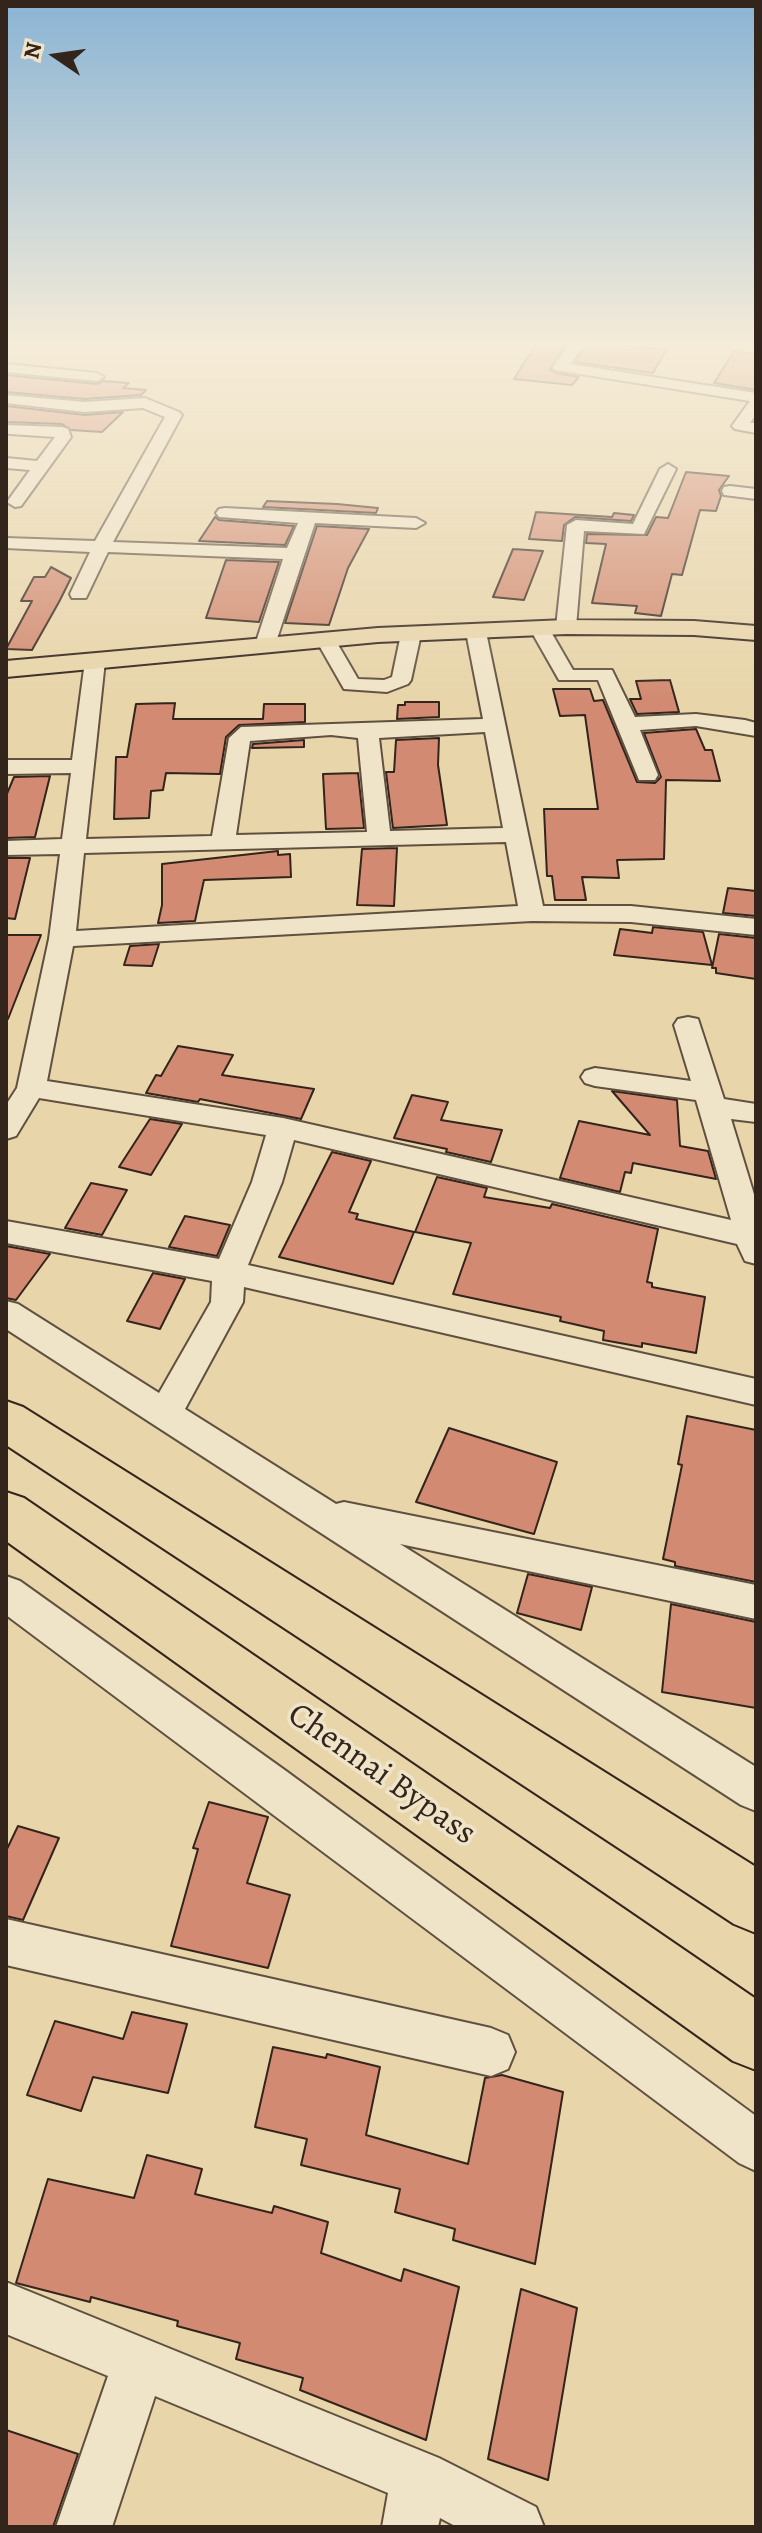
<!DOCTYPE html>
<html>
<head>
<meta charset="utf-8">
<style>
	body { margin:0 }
	#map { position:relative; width:762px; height:2533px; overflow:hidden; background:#e8d5aa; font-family:Alegreya,serif }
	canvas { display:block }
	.frame { position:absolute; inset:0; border:8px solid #33241c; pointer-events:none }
	.north { position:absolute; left:16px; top:16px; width:80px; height:80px; -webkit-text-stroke:6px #f0e4c8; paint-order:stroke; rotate:283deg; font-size:22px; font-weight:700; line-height:32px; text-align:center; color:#33241c }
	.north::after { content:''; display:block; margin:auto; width:28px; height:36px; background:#33241c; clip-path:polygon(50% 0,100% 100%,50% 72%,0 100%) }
</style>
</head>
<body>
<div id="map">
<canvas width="762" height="2533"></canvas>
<div class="frame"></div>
<div class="north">N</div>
</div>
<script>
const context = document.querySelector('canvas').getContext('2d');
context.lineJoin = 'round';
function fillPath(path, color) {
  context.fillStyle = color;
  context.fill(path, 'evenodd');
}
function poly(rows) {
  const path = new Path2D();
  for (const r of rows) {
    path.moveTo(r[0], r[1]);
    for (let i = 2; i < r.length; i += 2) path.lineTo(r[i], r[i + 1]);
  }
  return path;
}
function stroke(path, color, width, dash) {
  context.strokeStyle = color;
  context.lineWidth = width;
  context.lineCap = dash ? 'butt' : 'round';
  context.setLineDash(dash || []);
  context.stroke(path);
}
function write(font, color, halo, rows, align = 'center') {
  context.font = font + ' Alegreya,serif';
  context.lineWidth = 7;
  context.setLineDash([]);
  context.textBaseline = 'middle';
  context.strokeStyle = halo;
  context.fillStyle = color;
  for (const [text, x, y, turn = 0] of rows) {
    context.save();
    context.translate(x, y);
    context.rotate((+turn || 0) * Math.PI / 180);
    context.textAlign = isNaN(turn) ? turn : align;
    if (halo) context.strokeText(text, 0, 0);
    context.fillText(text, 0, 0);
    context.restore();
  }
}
const building = poly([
	[536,344,566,344,550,369,555,373,579,377,572,385,514,379,536,344],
	[588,344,612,344,666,350,653,373,575,362,588,344],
	[734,351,756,354,756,390,714,383,734,351],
	[6,375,97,384,103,381,129,383,123,388,146,390,141,395,85,399,6,392,6,375],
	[6,406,85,415,123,412,102,432,71,430,62,424,6,422,6,406],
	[686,472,729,476,719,490,721,496,716,511,700,510,682,575,672,574,661,616,635,613,637,606,592,603,606,544,586,543,587,534,647,535,656,517,668,518,686,472],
	[267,501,337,504,378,508,376,513,263,507,267,501],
	[536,512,612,517,614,513,634,515,631,521,575,517,564,525,562,541,529,539,536,512],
	[215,517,219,520,294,526,285,545,199,541,215,517],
	[317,526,369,529,348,568,329,625,285,623,317,526],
	[513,549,543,551,524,600,493,597,513,549],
	[226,560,279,562,259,622,206,618,226,560],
	[51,567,71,578,59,602,32,650,6,649,32,601,21,601,34,577,45,577,51,567],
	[670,680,679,712,637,714,630,699,641,699,636,681,670,680],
	[553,689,590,689,594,701,603,700,637,782,655,783,661,777,644,733,696,729,705,750,712,750,720,781,666,780,664,859,617,860,619,878,582,877,586,900,555,900,552,876,547,876,544,809,598,809,585,715,560,716,553,689],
	[405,702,439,702,439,717,397,719,398,705,405,705,405,702],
	[175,703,173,719,263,719,264,704,305,704,305,722,239,725,226,737,220,774,166,773,163,790,151,791,149,818,114,819,116,757,127,757,136,704,175,703],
	[439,738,438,765,447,825,393,828,386,772,394,772,396,740,439,738],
	[304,740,304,747,252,748,253,744,304,740],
	[358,773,364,828,326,829,323,774,358,773],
	[50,776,35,837,6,838,6,796,14,777,50,776],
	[397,848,394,906,357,905,362,849,397,848],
	[278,851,278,855,290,854,291,877,204,880,195,921,158,923,162,905,162,864,278,851],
	[6,858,30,858,15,919,6,918,6,858],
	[728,888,756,891,756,916,723,913,728,888],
	[653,927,703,932,712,965,614,955,620,929,652,933,653,927],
	[719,934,756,938,756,979,716,973,716,968,712,968,719,934],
	[6,935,41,935,8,1019,6,1019,6,935],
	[159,944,152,966,124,965,130,946,159,944],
	[178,1046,233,1055,222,1075,314,1089,301,1119,200,1099,198,1102,146,1093,156,1075,161,1076,178,1046],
	[612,1091,677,1100,680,1146,708,1151,716,1179,633,1163,631,1173,625,1172,620,1192,560,1178,579,1121,650,1135,612,1091],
	[412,1095,448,1102,441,1120,502,1130,491,1162,446,1152,447,1149,394,1138,412,1095],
	[150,1119,182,1124,151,1175,119,1167,150,1119],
	[332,1152,371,1161,349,1212,358,1214,356,1219,414,1232,393,1284,279,1257,332,1152],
	[437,1177,487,1188,484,1197,550,1208,552,1204,658,1229,647,1282,652,1283,652,1287,705,1297,696,1353,642,1343,642,1347,603,1340,604,1331,560,1321,561,1317,453,1294,471,1243,415,1232,437,1177],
	[91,1183,127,1190,102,1235,65,1228,91,1183],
	[185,1216,230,1225,217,1256,169,1247,185,1216],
	[6,1246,50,1254,16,1300,6,1298,6,1246],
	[153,1273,185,1279,160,1329,127,1321,153,1273],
	[687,1416,756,1430,756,1582,675,1566,675,1562,663,1559,682,1465,678,1464,687,1416],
	[449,1428,557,1462,534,1534,416,1502,449,1428],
	[528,1574,592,1587,581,1630,517,1613,528,1574],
	[671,1604,756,1622,756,1708,662,1692,671,1604],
	[209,1802,268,1817,247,1883,290,1895,268,1968,171,1946,198,1849,193,1848,209,1802],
	[18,1826,59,1838,23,1920,6,1916,6,1851,18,1826],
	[132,2012,187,2024,168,2093,93,2077,81,2111,27,2095,55,2021,123,2039,132,2012],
	[273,2047,326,2058,327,2054,380,2067,366,2135,468,2164,485,2078,502,2075,563,2092,535,2264,453,2240,455,2229,395,2212,400,2189,301,2165,307,2139,255,2127,273,2047],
	[147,2155,202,2169,195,2194,272,2213,274,2206,328,2222,321,2253,401,2281,404,2269,459,2287,426,2440,300,2390,303,2378,236,2359,240,2343,177,2326,178,2321,91,2297,90,2302,16,2283,48,2179,134,2198,147,2155],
	[521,2289,577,2308,548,2480,488,2459,521,2289],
	[6,2430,78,2454,53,2527,6,2527,6,2430]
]);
fillPath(building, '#d28b72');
stroke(building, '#33241c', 2);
const minor = poly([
	[570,344,585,344,570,364,756,393,756,414,750,423,756,423,756,433,735,429,732,426,750,401,555,370,553,367,570,344],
	[6,364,97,373,104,377,97,381,6,372,6,364],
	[6,395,85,402,145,398,179,412,182,415,113,542,287,548,298,523,219,517,216,513,219,509,225,508,416,518,425,523,416,528,315,523,275,645,265,651,255,645,283,559,108,552,86,598,72,598,70,594,90,552,6,548,6,538,95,541,165,417,143,408,85,412,6,403,6,395],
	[6,425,62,427,68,429,71,437,21,506,15,507,7,502,30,470,6,468,6,458,37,461,55,437,10,434,6,433,6,425],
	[668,464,676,469,644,534,584,531,576,627,566,633,559,631,556,627,567,525,576,520,633,524,660,469,668,464],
	[730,486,756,489,756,499,724,495,722,491,724,487,730,486],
	[540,623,547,625,573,670,612,670,635,717,696,714,745,720,756,723,756,736,696,726,640,730,658,775,655,780,639,780,598,680,559,680,530,629,540,623],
	[476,626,486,632,543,906,631,906,756,919,756,935,631,922,532,921,73,946,47,1081,283,1118,731,1220,696,1100,595,1086,585,1083,581,1077,585,1071,595,1068,691,1081,674,1025,678,1019,688,1017,698,1019,724,1099,756,1104,756,1122,731,1119,756,1201,756,1264,745,1261,737,1244,294,1140,282,1182,248,1265,756,1379,756,1405,244,1287,243,1302,185,1409,336,1504,344,1502,756,1585,756,1619,400,1544,756,1767,756,1811,741,1805,6,1329,6,1301,18,1304,159,1393,211,1302,212,1281,6,1243,6,1221,219,1259,252,1182,266,1135,39,1098,16,1136,6,1139,6,1105,17,1088,49,939,60,854,6,855,6,841,62,839,71,773,6,774,6,760,72,760,85,661,95,655,102,657,105,661,86,839,212,836,229,738,241,727,483,719,466,632,476,626],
	[485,732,503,828,390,831,379,738,485,732],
	[331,735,358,738,367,832,236,835,250,741,331,735],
	[506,842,518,906,76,931,84,853,506,842],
	[411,628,421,634,411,680,408,684,387,692,344,689,316,640,319,636,333,636,358,679,384,680,392,677,401,634,411,628],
	[6,1576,20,1581,286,1771,756,2116,756,2171,739,2163,6,1615,6,1576],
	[6,1919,491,2028,508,2035,515,2052,508,2069,491,2076,6,1965,6,1919],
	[6,2282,439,2458,536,2507,544,2527,457,2527,440,2518,438,2527,382,2527,388,2493,155,2396,112,2527,56,2527,108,2376,6,2334,6,2282]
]);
const major = poly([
	[566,620,694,621,756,626,756,640,694,635,566,634,378,642,6,677,6,661,378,628,566,620]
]);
const highway = poly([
	[6,1401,23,1407,756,1867,756,1933,734,1924,6,1445,6,1401],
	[6,1492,24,1498,756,1999,756,2070,733,2061,6,1541,6,1492]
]);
stroke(minor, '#605040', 4);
stroke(major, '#33241c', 4);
stroke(highway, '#33241c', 4);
fillPath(minor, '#f0e4c8');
fillPath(major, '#e8d5aa');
fillPath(highway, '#e8d5aa');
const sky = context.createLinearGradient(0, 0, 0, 699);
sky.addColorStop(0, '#8ab4d4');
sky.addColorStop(0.49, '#f5ecd9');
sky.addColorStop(1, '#f5ecd900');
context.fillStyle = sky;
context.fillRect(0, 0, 762, 699);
write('34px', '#33241c', '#f0e4c8', [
	["Chennai Bypass",381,1775,35]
]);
</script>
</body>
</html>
